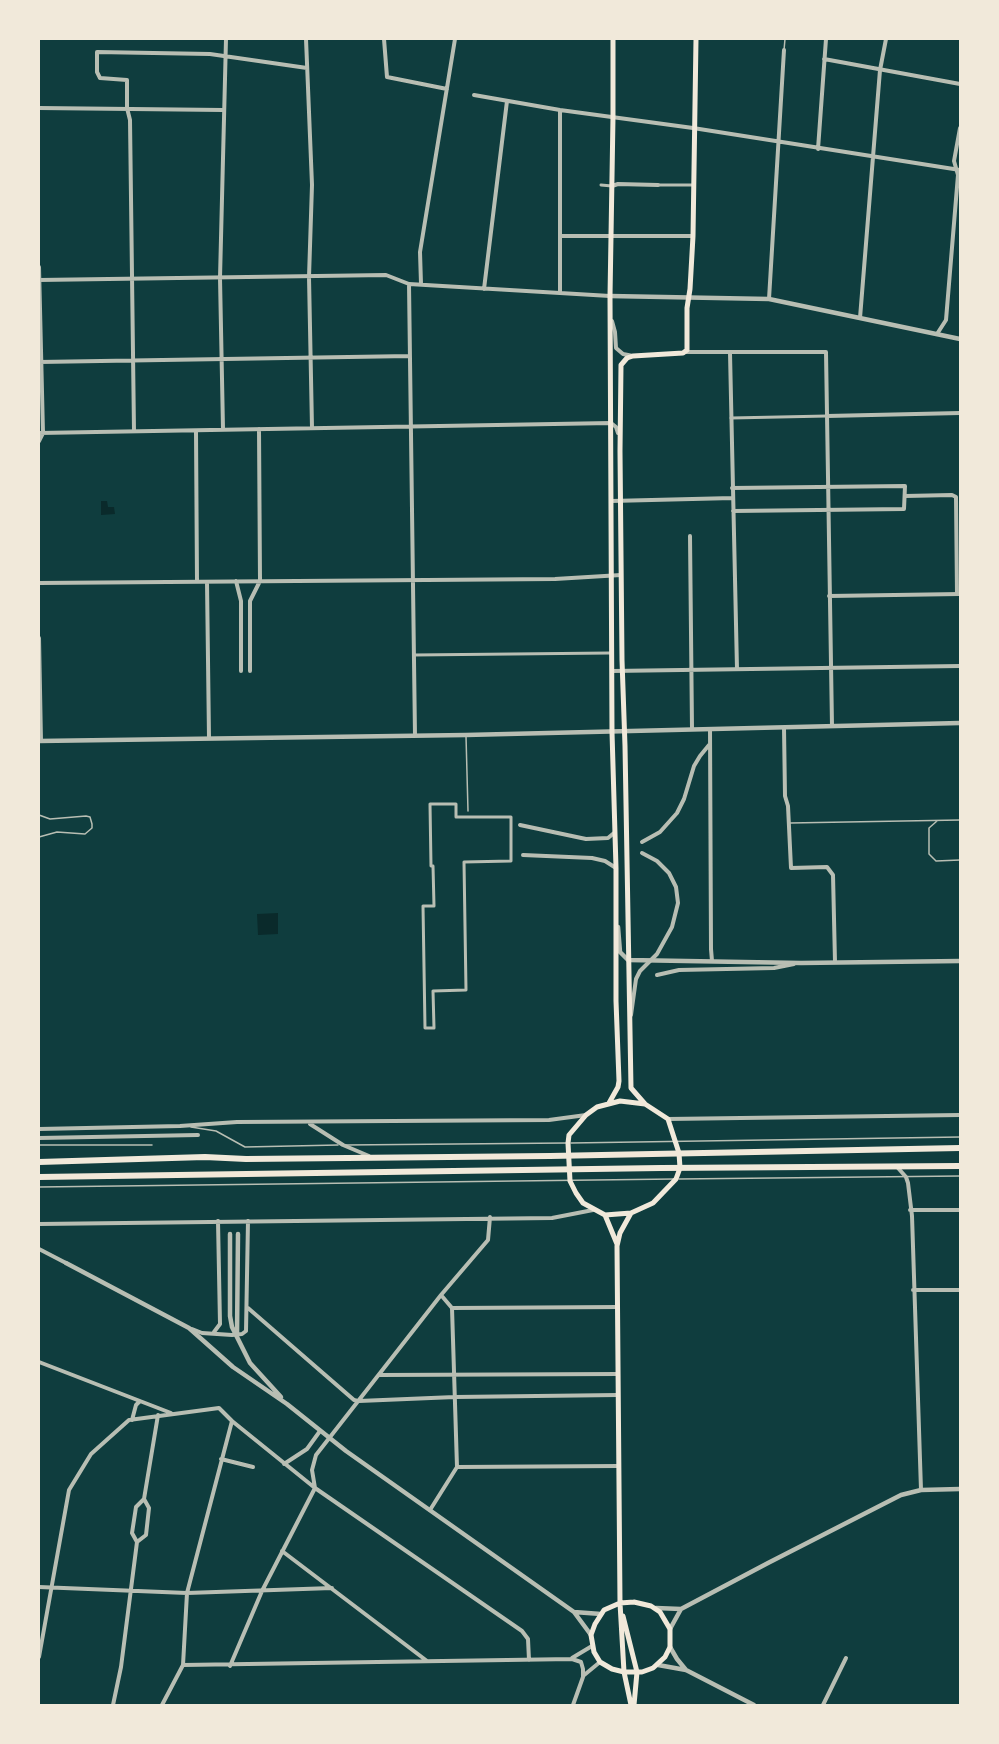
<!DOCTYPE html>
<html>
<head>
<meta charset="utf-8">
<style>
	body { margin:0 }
	#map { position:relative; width:999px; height:1744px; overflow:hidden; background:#0f3d3e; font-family:"PT Sans",sans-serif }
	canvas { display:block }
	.frame { position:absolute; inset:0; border:40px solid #f1e9da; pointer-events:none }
</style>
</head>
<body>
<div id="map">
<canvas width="999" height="1744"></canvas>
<div class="frame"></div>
</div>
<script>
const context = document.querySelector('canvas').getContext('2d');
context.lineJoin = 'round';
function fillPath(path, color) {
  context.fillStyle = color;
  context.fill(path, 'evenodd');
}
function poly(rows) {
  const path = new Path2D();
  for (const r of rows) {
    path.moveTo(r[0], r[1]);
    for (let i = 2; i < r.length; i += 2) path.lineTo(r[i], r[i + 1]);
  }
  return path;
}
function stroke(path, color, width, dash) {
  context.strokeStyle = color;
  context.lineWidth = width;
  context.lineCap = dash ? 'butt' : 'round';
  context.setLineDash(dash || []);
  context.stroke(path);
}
fillPath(poly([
	[101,501,107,501,108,507,114,507,115,514,101,515],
	[278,913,278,934,258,935,257,914]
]), '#0a2a2b');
stroke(poly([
	[784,50,785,39],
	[466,736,468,811],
	[39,815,50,819,86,816,90,817,92,824,92,828,85,834,57,832,39,837],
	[937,821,929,828,929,854,936,861,960,860],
	[790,823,960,820],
	[191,1127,216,1131,245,1147,338,1145],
	[571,1143,960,1137],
	[39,1145,152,1145],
	[346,1145,566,1143],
	[679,1179,960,1176],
	[39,1187,674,1179]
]), '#b8beb3', 1.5);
stroke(poly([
	[601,185,612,186],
	[658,185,693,185],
	[731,418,827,416],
	[414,655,610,653],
	[430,804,456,804,456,817,511,817,511,861,464,862,466,990,433,991,434,1028,425,1028,423,906,434,906,433,866,431,866,430,804]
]), '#b8beb3', 3);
stroke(poly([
	[306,39,312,185,309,277,312,428],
	[384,39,387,77,447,89],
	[824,59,960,84],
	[474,95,560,110,693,128,960,170],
	[39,108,223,110],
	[818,149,826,39],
	[612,186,618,184,658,185],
	[560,236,693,236],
	[39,267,43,433,39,441],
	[39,280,386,275,409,284,610,296],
	[409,284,415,735],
	[421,284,420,252,455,39],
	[484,289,507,101],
	[560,292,560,110],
	[769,299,784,50],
	[860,318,880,70,886,39],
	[612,321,615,332,616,348,623,354,633,356],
	[937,334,946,320,958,175,954,161,960,128],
	[686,352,826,352,832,726],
	[730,353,737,669],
	[39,362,410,356],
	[827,416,960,413],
	[223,429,220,278,226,39],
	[134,431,130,120,127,108,127,80,100,78,97,72,97,52,210,54,307,68],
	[196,431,197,582],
	[39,433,611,423,616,427,618,433],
	[732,488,905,486,904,509,733,511],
	[905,496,952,495,956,497,957,594],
	[611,501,733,498],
	[690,536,692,729],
	[236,581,241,601,241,671],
	[207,582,209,738],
	[39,583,555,579,621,575],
	[829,596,960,594],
	[39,638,41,741],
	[250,671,250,601,260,581,259,429],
	[612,671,960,666],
	[784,728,785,796,788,806,791,868,827,867,833,875,835,962],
	[710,729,711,949,712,961],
	[520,825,586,839,608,838,614,833],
	[642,842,660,832,677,813,684,799,694,766,700,756,709,745],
	[523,855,592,858,605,861,616,868],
	[657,975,679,970,774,968,794,964],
	[631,1015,636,979,640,971,657,954,672,927,678,903,676,887,669,873,657,861,642,853],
	[668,1119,960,1115],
	[310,1124,343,1145,369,1156],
	[39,1129,180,1126,237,1122,549,1120,586,1115],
	[39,1138,198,1135],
	[898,1168,906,1177,908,1183,912,1216,921,1490],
	[910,1210,960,1210],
	[39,1224,552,1218,593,1210],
	[39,1249,66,1263],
	[913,1290,960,1290],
	[248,1308,354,1400,358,1401],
	[452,1308,618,1307],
	[192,1329,202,1333,232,1335,242,1334,246,1331,248,1221],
	[214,1332,220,1324,218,1221],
	[39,1362,171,1413],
	[380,1375,618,1374],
	[359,1401,455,1397,618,1395],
	[132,1420,136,1405,140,1401],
	[221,1459,253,1467],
	[284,1464,307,1449,320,1431],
	[457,1467,619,1466],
	[144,1499,158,1415],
	[430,1510,457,1467,452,1308,441,1295],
	[137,1542,146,1535,149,1508,144,1499],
	[137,1542,132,1533,136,1507,144,1499],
	[282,1551,427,1661],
	[39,1587,187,1593,332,1588],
	[39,1657,69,1490,91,1454,129,1420,219,1408,232,1421,315,1488,522,1631,528,1639,529,1660],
	[572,1658,592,1646],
	[183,1665,572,1659,581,1662,583,1669,583,1677,573,1705],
	[230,1666,262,1591,315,1488,312,1470,316,1455,441,1295,488,1240,490,1217],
	[583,1676,600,1662],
	[113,1705,121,1667,137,1542],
	[162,1705,183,1665,187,1593,232,1421],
	[823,1705,846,1658]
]), '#b8beb3', 4);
stroke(poly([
	[610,296,769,299,960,339],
	[39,741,466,735,960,723],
	[618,927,620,952,628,960,801,963,960,961],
	[230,1234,230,1316,232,1327,250,1363,281,1397],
	[66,1263,189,1328,233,1367,287,1404,346,1451,574,1612,591,1635],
	[237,1335,238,1234],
	[656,1608,681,1609,768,1563,901,1495,921,1490,960,1489],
	[574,1612,601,1614],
	[670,1629,681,1609],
	[670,1647,677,1659,686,1670],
	[658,1665,686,1670,754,1705]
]), '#b8beb3', 4.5);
stroke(poly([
	[620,1101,645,1104,668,1119,679,1153,680,1168,676,1179,653,1203,631,1213,605,1215,583,1203,576,1193,570,1181,568,1143,569,1135,586,1115,597,1107,620,1101],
	[609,1103,618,1087,619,1081,616,1001,616,868,612,732,610,296,613,117,613,39],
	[645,1104,631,1088,625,746,622,660,620,451,621,365,627,358,633,356,683,353,687,350,687,308,690,289,693,236,696,39],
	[631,1213,620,1233,617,1246,620,1603,624,1672,631,1705],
	[605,1215,617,1244],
	[634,1602,651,1606,660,1612,670,1629,670,1647,665,1657,653,1668,642,1672,624,1672,612,1669,600,1662,594,1652,591,1635,595,1624,604,1610,620,1603,634,1602],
	[623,1616,637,1672,634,1705]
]), '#f1e9da', 5);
stroke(poly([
	[39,1162,205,1157,246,1159,550,1156,960,1148],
	[39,1177,661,1168,960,1166]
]), '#f1e9da', 6);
</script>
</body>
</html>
